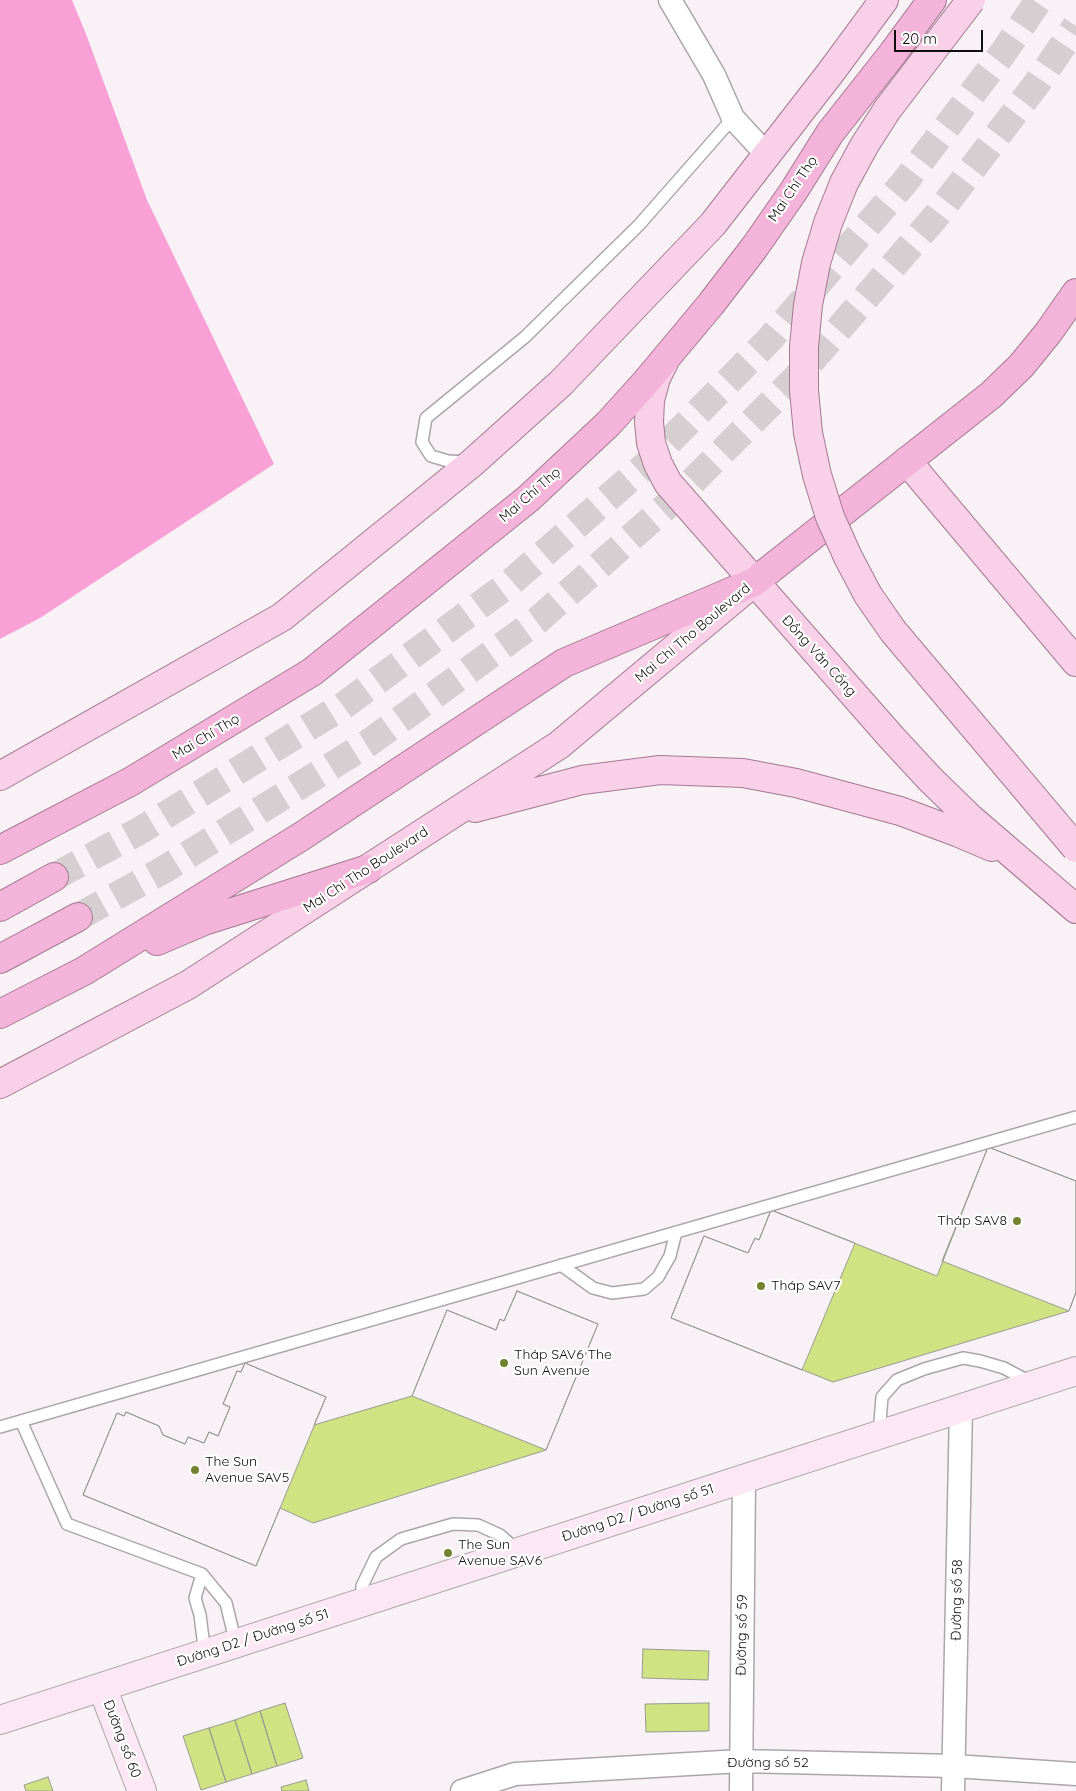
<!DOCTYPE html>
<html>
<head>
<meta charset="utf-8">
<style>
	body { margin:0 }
	#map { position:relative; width:1076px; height:1791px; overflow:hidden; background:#f8f1f5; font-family:Quicksand,sans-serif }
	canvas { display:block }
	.scale { position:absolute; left:894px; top:30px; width:89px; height:22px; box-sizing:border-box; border:2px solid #0f0d0e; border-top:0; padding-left:6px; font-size:15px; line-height:18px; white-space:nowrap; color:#0f0d0e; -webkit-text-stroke:4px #fff; paint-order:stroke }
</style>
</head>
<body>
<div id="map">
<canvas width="1076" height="1791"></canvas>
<div class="scale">20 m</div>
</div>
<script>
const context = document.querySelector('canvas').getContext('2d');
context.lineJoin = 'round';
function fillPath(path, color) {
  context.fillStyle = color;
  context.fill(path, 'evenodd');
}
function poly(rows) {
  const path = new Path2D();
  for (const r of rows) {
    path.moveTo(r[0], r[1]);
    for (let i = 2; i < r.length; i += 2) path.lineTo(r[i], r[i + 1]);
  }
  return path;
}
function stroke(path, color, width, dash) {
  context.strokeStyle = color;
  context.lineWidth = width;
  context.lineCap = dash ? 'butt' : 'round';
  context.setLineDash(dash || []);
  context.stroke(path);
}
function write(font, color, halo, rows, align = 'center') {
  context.font = font + ' Quicksand,sans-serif';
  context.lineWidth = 4.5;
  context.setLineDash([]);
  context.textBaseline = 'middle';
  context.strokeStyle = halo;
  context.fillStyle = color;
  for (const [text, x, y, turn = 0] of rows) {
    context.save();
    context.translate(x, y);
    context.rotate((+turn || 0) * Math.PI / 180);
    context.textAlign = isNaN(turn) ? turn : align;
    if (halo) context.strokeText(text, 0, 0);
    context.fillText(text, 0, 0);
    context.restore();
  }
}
fillPath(poly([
	[0,0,72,0,86,34,147,200,274,464,40,618,0,639]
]), '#f9a1d7');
const building = poly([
	[988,1147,1076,1181,1076,1292,1069,1311,942,1261,988,1147],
	[988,1147,1076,1181,1076,1292,1069,1311,833,1382,671,1318,704,1236,748,1253,755,1238,759,1240,771,1210,937,1276,988,1147],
	[771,1210,855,1243,802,1370,671,1318,704,1236,748,1253,755,1238,759,1240,771,1210],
	[517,1291,598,1324,546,1450,412,1396,447,1310,496,1330,500,1319,504,1321,517,1291],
	[517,1291,598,1324,546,1450,313,1523,280,1508,256,1566,83,1495,117,1413,124,1416,126,1412,159,1426,163,1435,185,1444,188,1437,204,1443,209,1432,218,1436,230,1407,223,1404,237,1371,241,1372,245,1363,326,1397,314,1425,412,1396,447,1310,496,1330,500,1319,504,1321,517,1291],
	[245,1363,326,1397,256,1566,83,1495,117,1413,124,1416,126,1412,159,1426,163,1435,185,1444,188,1437,204,1443,209,1432,218,1436,230,1407,223,1404,237,1371,241,1372,245,1363],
	[643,1649,709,1651,708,1680,642,1678,643,1649],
	[285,1703,303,1758,277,1766,260,1711,285,1703],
	[709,1703,709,1731,646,1732,645,1704,709,1703],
	[260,1711,277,1766,252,1774,235,1720,260,1711],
	[235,1720,252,1774,226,1782,209,1728,235,1720],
	[209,1728,226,1782,201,1790,183,1736,209,1728],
	[48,1777,53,1791,26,1791,24,1785,48,1777],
	[306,1780,309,1791,282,1791,281,1787,306,1780]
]);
fillPath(building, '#d0e281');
stroke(building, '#989a94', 1);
stroke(poly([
	[54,877,141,830,343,706,510,583,647,464,769,340,904,183,1003,53,1039,0],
	[78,917,165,869,367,744,538,620,679,495,801,373,937,215,1038,82,1076,26]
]), '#d5cfd2', 28, [28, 14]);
const lane = poly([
	[468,462,448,461,431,456,422,442,426,418,525,337,639,225,733,118],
	[561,1265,593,1288,612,1293,644,1289,658,1277,670,1256,676,1232],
	[21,1421,67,1524,202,1574,226,1603,236,1644],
	[0,1427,1076,1117],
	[879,1434,882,1397,897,1380,924,1369,963,1358,980,1361,1004,1368,1030,1382],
	[202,1574,195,1598,200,1615,205,1654],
	[361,1603,362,1586,376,1557,401,1539,453,1524,478,1525,500,1535,518,1551]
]);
const street = poly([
	[670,0,714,75,733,118,767,155],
	[462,1791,515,1774,741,1761,954,1766,1076,1774],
	[741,1791,744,1478],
	[953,1791,961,1408]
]);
const secondary = poly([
	[102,1687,142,1791],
	[0,1720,1076,1371]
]);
const primary = poly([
	[664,362,656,378,650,400,649,422,651,443,658,464,668,483,892,738,930,779,970,818,1076,909],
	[907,461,1076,662],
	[0,776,282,617,472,463,561,383,713,224,831,72,884,0],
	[475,808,582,780,660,770,743,773,796,783,900,811,959,833,992,847],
	[0,1084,188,985,559,745,747,588]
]);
const highway = poly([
	[0,850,130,782,312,672,529,498,608,424,645,383,711,304,754,248,793,192,830,133,893,53,932,0],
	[0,907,54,877],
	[157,941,204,921,368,869],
	[0,959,78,917],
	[0,1014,84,971,302,836,564,663,754,582,991,395,1021,366,1048,333,1076,293]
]);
stroke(lane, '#aca6aa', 14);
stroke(street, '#aca6aa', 25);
stroke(secondary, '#aca6aa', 30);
stroke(primary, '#a47992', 30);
stroke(highway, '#a47992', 30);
stroke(lane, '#fff', 11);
stroke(street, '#fff', 22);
stroke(secondary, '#fce8f4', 28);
stroke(primary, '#f8d1e8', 28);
stroke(highway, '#f4b3d9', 28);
const primaryBridge = poly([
	[971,0,887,110,864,146,844,183,828,223,816,263,808,305,804,347,804,390,808,433,817,475,830,517,848,557,868,595,893,631,1076,848]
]);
stroke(primaryBridge, '#a47992', 30, []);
stroke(primaryBridge, '#f8d1e8', 28);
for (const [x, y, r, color] of [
	[1017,1221,5,"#748230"],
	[761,1286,5,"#748230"],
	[504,1363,5,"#748230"],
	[195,1470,5,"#748230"],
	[448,1553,5,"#748230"]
]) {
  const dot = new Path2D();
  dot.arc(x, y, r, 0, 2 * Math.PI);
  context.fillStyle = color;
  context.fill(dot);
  stroke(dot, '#fff', 2);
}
write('14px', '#0f0d0e', '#fff', [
	["Mai Chí Thọ",793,189,-56],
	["Mai Chí Thọ",530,495,-41],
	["Mai Chi Tho Boulevard",693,633,-40],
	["Đồng Văn Cống",819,656,48],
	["Mai Chí Thọ",206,737,-31],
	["Mai Chi Tho Boulevard",366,870,-33],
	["Đường D2 / Đường số 51",638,1513,-18],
	["Đường số 58",957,1600,-89],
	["Đường số 59",742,1635,-89],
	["Đường D2 / Đường số 51",253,1638,-18],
	["Đường số 60",122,1739,69],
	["Đường số 52",768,1763]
]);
write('14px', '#0f0d0e', '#fff', [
	["Tháp SAV8",1007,1221,"right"],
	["Tháp SAV7",771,1286],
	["Tháp SAV6 The",514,1355],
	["Sun Avenue",514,1371],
	["The Sun",205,1462],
	["Avenue SAV5",205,1478],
	["The Sun",458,1545],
	["Avenue SAV6",458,1561]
], 'left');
</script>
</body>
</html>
